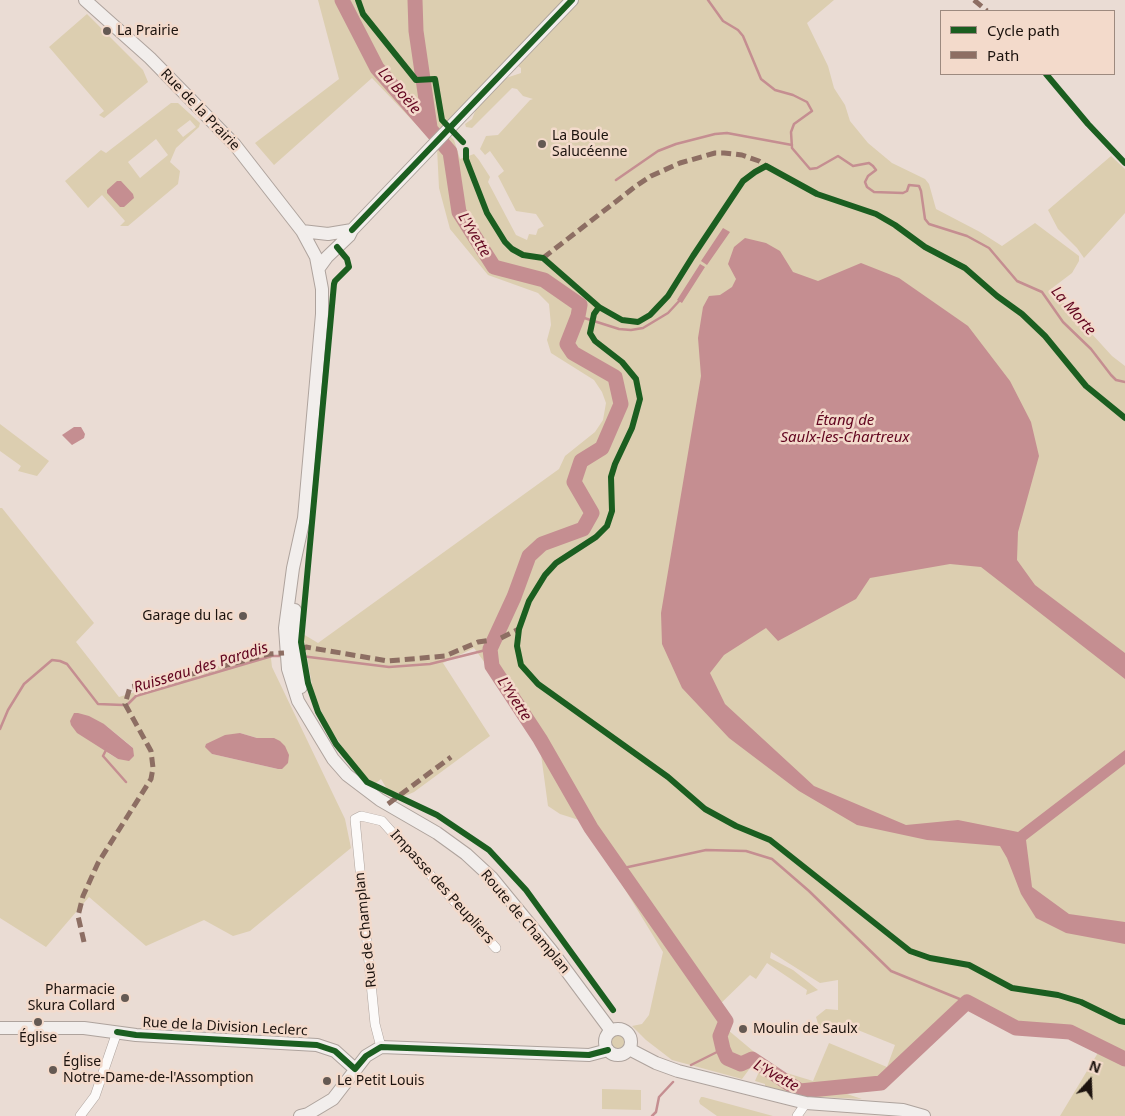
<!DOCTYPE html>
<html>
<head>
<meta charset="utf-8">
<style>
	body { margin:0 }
	#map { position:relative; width:1125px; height:1116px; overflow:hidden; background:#eadcd4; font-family:"Noto Sans",sans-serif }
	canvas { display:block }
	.legend { position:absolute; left:940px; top:10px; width:175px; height:65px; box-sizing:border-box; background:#f3dacb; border:1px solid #9d8a7f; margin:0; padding:6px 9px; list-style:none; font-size:15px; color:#1c130e }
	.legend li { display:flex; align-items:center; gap:10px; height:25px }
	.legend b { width:25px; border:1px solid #9d8a7f }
	.north { position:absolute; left:1065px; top:1056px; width:50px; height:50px; -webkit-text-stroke:4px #f3dacb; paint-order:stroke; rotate:20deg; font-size:14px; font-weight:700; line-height:20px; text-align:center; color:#1c130e }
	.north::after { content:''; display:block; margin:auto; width:18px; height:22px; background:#1c130e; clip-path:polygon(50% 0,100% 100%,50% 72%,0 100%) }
</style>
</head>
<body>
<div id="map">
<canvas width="1125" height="1116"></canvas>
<ul class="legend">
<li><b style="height:6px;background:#1b5e20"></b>Cycle path</li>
<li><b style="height:6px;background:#8d6e63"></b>Path</li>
</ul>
<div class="north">N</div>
</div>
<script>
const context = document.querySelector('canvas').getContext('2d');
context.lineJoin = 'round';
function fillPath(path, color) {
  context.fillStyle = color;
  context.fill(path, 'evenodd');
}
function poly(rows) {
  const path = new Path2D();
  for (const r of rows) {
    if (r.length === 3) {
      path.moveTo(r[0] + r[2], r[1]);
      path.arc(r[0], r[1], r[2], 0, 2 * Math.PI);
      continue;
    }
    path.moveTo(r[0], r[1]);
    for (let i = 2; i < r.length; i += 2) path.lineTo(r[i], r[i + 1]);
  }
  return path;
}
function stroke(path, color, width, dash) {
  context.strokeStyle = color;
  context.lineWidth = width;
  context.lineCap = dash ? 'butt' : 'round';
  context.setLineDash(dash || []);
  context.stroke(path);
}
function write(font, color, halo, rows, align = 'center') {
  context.font = font + ' "Noto Sans",sans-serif';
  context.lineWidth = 5;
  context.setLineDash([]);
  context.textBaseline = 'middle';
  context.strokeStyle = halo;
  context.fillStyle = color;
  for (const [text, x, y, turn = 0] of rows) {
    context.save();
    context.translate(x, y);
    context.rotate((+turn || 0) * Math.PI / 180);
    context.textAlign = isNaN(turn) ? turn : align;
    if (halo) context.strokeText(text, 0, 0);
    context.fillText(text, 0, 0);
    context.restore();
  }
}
fillPath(poly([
	[318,0,564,0,431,140,372,78,274,165,255,143,339,79],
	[578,0,834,0,807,23,828,66,834,88,845,105,850,121,868,143,892,163,925,179,929,184,936,209,980,232,1002,246,1035,223,1079,256,1079,261,1072,273,1051,289,1112,356,1125,366,1125,1116,1060,1116,1099,1051,1070,1036,1016,1032,968,1007,934,1040,891,1077,847,1094,862,1099,800,1096,765,1086,765,1084,755,1081,764,1060,780,1071,813,1081,829,1043,887,1067,895,1045,838,1022,834,1033,819,1027,816,1017,826,1009,838,1010,838,980,820,983,771,952,770,958,793,970,818,990,806,995,807,990,767,963,756,979,750,975,714,1010,728,1030,759,1056,742,1079,672,1060,646,1040,632,1026,642,1024,649,1015,663,952,592,835,579,820,560,814,548,806,540,747,524,716,474,648,443,663,490,736,414,792,405,796,387,789,381,779,375,784,359,772,329,727,314,696,303,634,318,643,559,469,565,456,595,432,603,420,606,403,602,392,594,380,551,353,547,340,551,325,549,304,538,293,488,275,450,229,439,188,437,148,450,136,454,140,460,159,474,154,479,160,490,177,488,182,516,235,527,240,529,234,536,235,538,229,544,226,536,214,516,211,498,176,504,171,490,151,485,155,480,149,486,136,498,135,530,100,533,99,523,96,517,89,512,88,472,128,466,127,465,124,472,119,476,109,506,78,521,73,521,68,518,66,520,61],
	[87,14,143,70,148,82,104,118,99,115,104,111,49,47],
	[171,103,178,103,200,123,199,127,176,148,170,162,180,171,178,184,128,226,120,226,125,221,102,195,88,208,65,181,101,150,106,153],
	[190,120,196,127,183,137,177,130],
	[156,139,168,155,140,178,128,162],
	[1111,156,1125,169,1125,213,1084,258,1077,248,1058,229,1048,210],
	[0,424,49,461,37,476,18,471,21,466,0,451],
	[0,508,2,508,94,623,76,642,119,697,270,650,272,667,345,819,351,848,250,931,233,936,204,920,146,946,89,897,46,947,0,918],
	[104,724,131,746,133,748,118,759,108,753],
	[240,733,257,738,278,769,212,754,206,747],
	[618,1041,8],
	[602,1089,641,1090,641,1110,602,1109],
	[701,1097,703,1097,773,1116,717,1116,700,1104,699,1101]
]), '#dcceb0');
fillPath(poly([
	[117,181,121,181,133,194,134,198,124,207,120,207,107,193,107,190],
	[723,228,730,232,707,265,701,261],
	[745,238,766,243,780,251,793,272,818,281,861,263,899,278,968,326,1010,381,1031,422,1039,456,1018,532,1017,560,1035,585,1125,653,1125,679,981,567,950,564,870,578,856,599,778,641,766,628,724,655,710,673,725,704,814,786,906,825,958,820,1018,832,1125,750,1125,764,1026,840,1032,887,1069,914,1125,922,1125,944,1066,933,1036,918,1021,894,1007,858,1000,846,927,840,857,825,799,791,729,738,682,688,662,644,661,613,701,376,698,338,703,307,709,296,720,295,732,287,736,279,728,264,734,247],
	[700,264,705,267,682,303,677,300],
	[74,427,81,427,85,434,84,438,72,445,62,435],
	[74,713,78,713,89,716,104,724,133,748,134,756,129,761,118,759,77,733,71,725,70,721],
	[240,733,257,738,274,738,280,741,285,746,289,755,288,763,282,769,278,769,212,754,205,747,206,744,225,735]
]), '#c58e91');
stroke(poly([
	[708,0,723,21,738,30,743,36,761,79,775,90,793,95,807,102,812,111,794,124,791,132,792,148,810,169,817,168,838,156,853,166,869,163,873,166,876,170,868,176,865,182,867,187,874,192,903,193,907,191,909,185,919,186,921,191,925,219,929,224,967,236,989,248,1017,281,1042,292,1063,322,1091,349,1111,375,1116,380,1125,382],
	[616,180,658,151,676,144,715,134,727,133,792,145],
	[578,316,619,329,631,330,643,328,668,313,681,299],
	[301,656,389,667,430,664,490,649],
	[128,704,136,696,272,656,283,656],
	[0,729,8,710,24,684,52,660,60,661,67,664,98,704,123,705],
	[107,748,103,756,126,782],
	[619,869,706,850,746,851,772,859,809,891,891,971,967,1002],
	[691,1065,723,1049],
	[652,1116,656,1112,659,1097,673,1082]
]), '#c58e91', 2.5);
stroke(poly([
	[342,0,377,68,450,152,459,212,494,267,544,280,580,305,578,316,567,344,573,353,615,377,621,404,602,448,581,461,574,482,592,513,583,529,542,544,529,556,514,597,490,649,492,666,540,739,591,828,726,1021,720,1036,723,1049,727,1058,741,1064,752,1059,800,1091,881,1083,967,1002,1016,1028,1070,1032,1125,1059],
	[415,0,416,31,430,127]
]), '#c58e91', 15);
const street = poly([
	[381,1047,375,1024,355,819,361,816,382,821,496,948],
	[80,1116,95,1096,117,1032],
	[797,1116,806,1103]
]);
const secondary = poly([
	[85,0,150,58,235,145,302,231,316,257,322,289,322,314,304,518,293,568,285,628,288,669,298,701,333,759,347,775,380,800,437,833,466,854,492,878,551,950,609,1028,609,1033],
	[302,231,328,234,352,230],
	[319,268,327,257,349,236,352,230,572,0],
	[295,610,296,659,301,687],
	[0,1028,84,1028,136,1035,317,1045,335,1051,355,1069],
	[618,1042,13],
	[629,1049,656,1063,678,1071,806,1103,903,1110,924,1116],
	[300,1116,308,1114,333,1099,366,1056,381,1047,589,1055,608,1050]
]);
stroke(street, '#aea39d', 10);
stroke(secondary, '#aea39d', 14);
stroke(street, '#fcfaf9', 9);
stroke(secondary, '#f2eeec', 12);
stroke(poly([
	[974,0,987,11],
	[543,258,636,186,651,176,680,163,715,153,724,153,742,155,759,161,768,167],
	[501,638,519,629],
	[302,650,306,647,388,661,445,656,478,642,491,640],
	[388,804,451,757],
	[84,942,78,916,83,896,98,863,151,779,153,768,151,751,125,704,130,687,201,672,269,654,284,653]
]), '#8d6e63', 5, [10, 5]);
stroke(poly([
	[358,0,363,14,416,80,435,79,442,120,463,142],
	[1046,74,1088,124,1125,163],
	[466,150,466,159,487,213,505,242,512,249,523,255,543,258,599,307,622,320,638,322,650,315,668,296,693,256,743,181,755,172,766,166,817,194,876,214,895,225,925,247,965,268,997,296,1022,314,1045,336,1086,386,1125,418],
	[352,230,572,0],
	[337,247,347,259,349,267,335,281,334,284,301,642,308,683,318,712,336,744,367,782,437,815,489,850,526,890,613,1010],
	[599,307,594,314,590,333,595,341,622,362,636,379,640,399,632,428,615,464,611,477,612,511,607,526,596,537,556,563,545,575,529,601,519,629,517,646,521,665,538,684,668,777,705,809,736,826,770,840,910,951,930,958,969,965,1012,988,1058,995,1081,1002,1120,1021,1125,1022],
	[117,1032,136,1035,317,1045,335,1051,355,1069,366,1056,381,1047,589,1055,608,1050]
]), '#1b5e20', 6);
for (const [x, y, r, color] of [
	[107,31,5,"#645953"],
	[542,144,5,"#645953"],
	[243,616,5,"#645953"],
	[125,998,5,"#645953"],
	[38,1022,5,"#645953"],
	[743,1029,5,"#645953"],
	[53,1070,5,"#645953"],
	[327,1081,5,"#645953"]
]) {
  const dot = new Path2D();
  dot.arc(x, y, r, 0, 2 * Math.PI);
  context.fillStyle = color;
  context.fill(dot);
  stroke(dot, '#f3dacb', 2);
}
write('14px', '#1c130e', '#f3dacb', [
	["La Prairie",117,31],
	["La Boule",552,136],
	["Salucéenne",552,152],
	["Garage du lac",233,616,"right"],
	["Pharmacie",115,990,"right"],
	["Skura Collard",115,1006,"right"],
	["Moulin de Saulx",753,1029],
	["Église",38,1038,"center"],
	["Église",63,1062],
	["Notre-Dame-de-l'Assomption",63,1078],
	["Le Petit Louis",337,1081]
], 'left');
write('14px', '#1c130e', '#f3dacb', [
	["Rue de la Prairie",200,110,46],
	["Impasse des Peupliers",442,887,48],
	["Route de Champlan",525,922,50],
	["Rue de Champlan",366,930,-96],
	["Rue de la Division Leclerc",225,1027,3]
]);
write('italic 15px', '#62051f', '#f3dacb', [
	["La Boële",399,91,49],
	["L'Yvette",474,235,59],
	["La Morte",1073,311,49],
	["Étang de",845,421],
	["Saulx-les-Chartreux",845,438],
	["Ruisseau des Paradis",201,668,-17],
	["L'Yvette",514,699,57],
	["L'Yvette",776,1076,29]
]);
</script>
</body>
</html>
